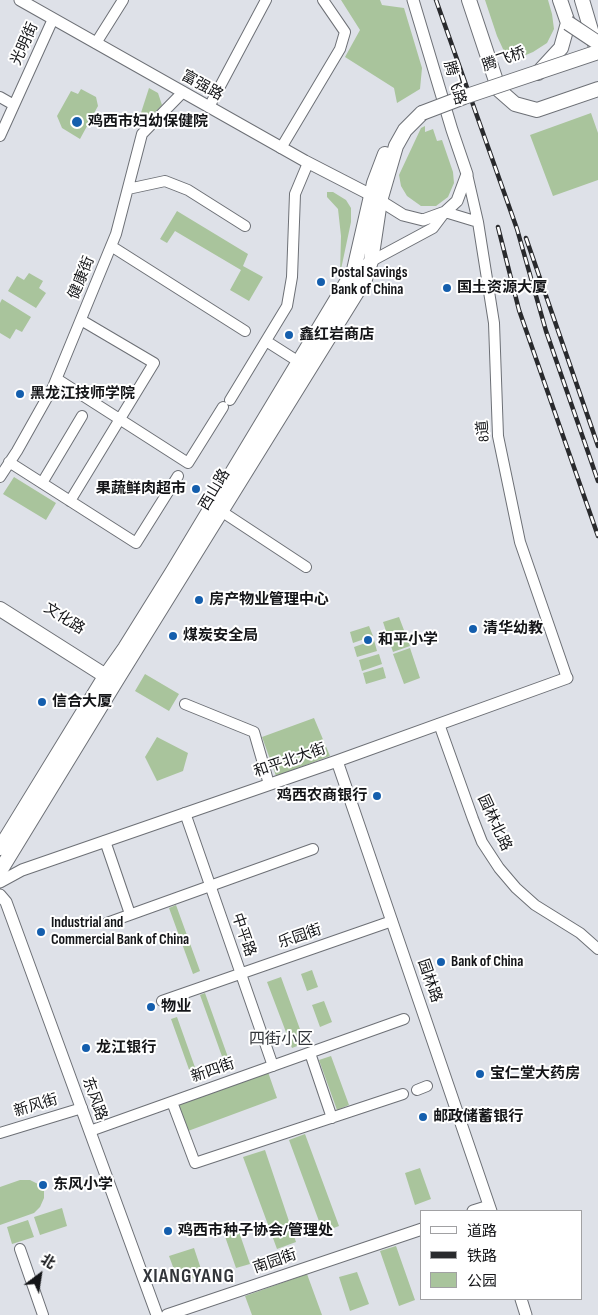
<!DOCTYPE html>
<html>
<head>
<meta charset="utf-8">
<style>
	body { margin:0 }
	#map { position:relative; width:598px; height:1315px; overflow:hidden; background:#dee1e8; font-family:"Sofia Sans Condensed","Noto Sans SC",sans-serif }
	canvas { display:block }
	.legend { position:absolute; left:420px; top:1210px; width:162px; height:90px; box-sizing:border-box; background:#fff; border:1px solid #a1a1a3; margin:0; padding:6px 9px; list-style:none; font-size:15px; color:#141518 }
	.legend li { display:flex; align-items:center; gap:10px; height:25px }
	.legend b { width:25px; border:1px solid #a1a1a3 }
	.north { position:absolute; left:15px; top:1250px; width:50px; height:50px; -webkit-text-stroke:4px #fff; paint-order:stroke; rotate:31deg; font-size:14px; font-weight:700; line-height:20px; text-align:center; color:#141518 }
	.north::after { content:''; display:block; margin:auto; width:18px; height:22px; background:#141518; clip-path:polygon(50% 0,100% 100%,50% 72%,0 100%) }
</style>
</head>
<body>
<div id="map">
<canvas width="598" height="1315"></canvas>
<ul class="legend">
<li><b style="height:6px;background:#fff"></b>道路</li>
<li><b style="height:6px;background:#292a2d"></b>铁路</li>
<li><b style="height:14px;background:#a9c49c"></b>公园</li>
</ul>
<div class="north">北</div>
</div>
<script>
const context = document.querySelector('canvas').getContext('2d');
context.lineJoin = 'round';
function fillPath(path, color) {
  context.fillStyle = color;
  context.fill(path, 'evenodd');
}
function poly(rows) {
  const path = new Path2D();
  for (const r of rows) {
    path.moveTo(r[0], r[1]);
    for (let i = 2; i < r.length; i += 2) path.lineTo(r[i], r[i + 1]);
  }
  return path;
}
function stroke(path, color, width, dash) {
  context.strokeStyle = color;
  context.lineWidth = width;
  context.lineCap = dash ? 'butt' : 'round';
  context.setLineDash(dash || []);
  context.stroke(path);
}
function write(font, color, halo, rows, align = 'center') {
  context.font = font + ' "Sofia Sans Condensed","Noto Sans SC",sans-serif';
  context.lineWidth = 4;
  context.setLineDash([]);
  context.textBaseline = 'middle';
  context.strokeStyle = halo;
  context.fillStyle = color;
  for (const [text, x, y, turn = 0] of rows) {
    context.save();
    context.translate(x, y);
    context.rotate((+turn || 0) * Math.PI / 180);
    context.textAlign = isNaN(turn) ? turn : align;
    if (halo) context.strokeText(text, 0, 0);
    context.fillText(text, 0, 0);
    context.restore();
  }
}
fillPath(poly([
	[341,0,380,0,382,5,404,8,422,68,420,89,397,103,394,88,345,57,360,30],
	[485,0,548,0,552,14,554,29,547,43,533,52,509,62,497,36],
	[149,88,158,93,162,105,146,122,143,123,139,119],
	[81,89,96,97,98,106,80,139,62,128,57,116,71,91,78,94],
	[591,113,598,133,598,180,553,196,530,135],
	[425,126,425,132,433,129,437,141,442,140,453,172,454,183,448,197,436,206,421,206,407,196,401,186,399,175,421,128],
	[327,192,333,192,346,200,351,208,351,222,340,274,341,236,338,209,327,197],
	[177,211,248,254,243,266,263,277,249,301,230,290,241,270,175,231,167,243,160,239],
	[29,273,43,281,39,288,46,293,36,308,8,291,17,276,24,280],
	[2,299,31,317,22,332,16,329,10,339,0,333,0,303],
	[14,477,56,503,46,520,3,494],
	[399,617,410,646,393,652,383,622],
	[369,626,373,636,353,643,350,632],
	[374,640,377,651,357,657,354,647],
	[410,648,420,678,404,684,393,654],
	[379,654,382,664,362,671,359,660],
	[383,667,386,678,366,684,363,673],
	[145,674,179,694,169,711,135,691],
	[314,718,330,756,276,776,262,737],
	[157,737,188,753,183,771,157,781,145,757],
	[176,905,200,971,193,974,169,908],
	[312,970,318,987,307,991,301,974],
	[281,977,305,1043,292,1048,267,982],
	[205,993,229,1060,224,1062,200,995],
	[324,1001,332,1022,320,1027,312,1005],
	[177,1017,197,1073,191,1075,171,1019],
	[331,1056,349,1105,337,1110,319,1060],
	[268,1072,277,1098,188,1131,179,1105],
	[305,1134,339,1226,323,1232,289,1140],
	[265,1150,296,1242,277,1249,243,1157],
	[420,1168,431,1199,415,1205,405,1173],
	[20,1180,30,1180,40,1185,44,1191,44,1198,40,1207,34,1213,0,1225,0,1187],
	[62,1208,67,1226,40,1235,34,1217],
	[28,1220,34,1237,12,1244,7,1227],
	[235,1220,250,1264,236,1268,221,1225],
	[396,1246,415,1300,399,1306,380,1251],
	[194,1248,203,1275,179,1283,169,1256],
	[357,1272,369,1304,350,1311,339,1277],
	[307,1274,322,1315,252,1315,245,1296]
]), '#a9c49c');
const minor = poly([
	[96,43,123,0],
	[0,97,14,105],
	[209,107,266,0],
	[0,136,53,19],
	[281,148,340,49,345,32,323,0],
	[467,174,478,222,494,323,498,436,520,542,567,678],
	[128,189,165,181,188,190,245,226],
	[111,246,245,331],
	[366,264,433,228,445,212,478,222],
	[266,341,299,362],
	[57,379,188,463,223,407],
	[230,400,287,306,292,277,295,194,308,163],
	[9,462,136,543,178,476],
	[0,477,17,451,53,387,116,234,142,134,183,92],
	[42,483,82,416],
	[70,501,154,363,81,320],
	[221,511,306,567],
	[185,704,254,732,269,784],
	[439,724,473,819,482,842,499,868,516,888,535,905,580,933,598,949],
	[185,813,273,1066],
	[105,841,130,914],
	[107,923,313,849],
	[162,1001,392,921],
	[310,1053,332,1118],
	[417,1090,427,1086],
	[172,1102,195,1163,403,1094],
	[90,1131,404,1019],
	[0,1133,82,1108],
	[20,1249,43,1315]
]);
const tertiary = poly([
	[20,0,305,161,371,195,403,215,423,220,445,212,457,201,467,174,452,130,413,0],
	[337,761,491,1211],
	[0,882,22,870,337,761,567,678],
	[0,895,6,902,157,1315],
	[473,1211,489,1206],
	[521,1299,526,1315],
	[167,1315,422,1229]
]);
const secondary = poly([
	[469,0,499,90,515,104,537,110,598,89],
	[582,0,596,47],
	[538,73,561,48,568,23,560,0],
	[0,609,112,680],
	[0,848,106,675,125,648,173,571,354,270,374,183,385,154],
	[0,871,116,681,365,279,371,261,380,201,396,146,405,130,422,113]
]);
stroke(minor, '#6d7076', 12);
stroke(tertiary, '#6d7076', 13);
stroke(secondary, '#6d7076', 16);
stroke(minor, '#fff', 10);
stroke(tertiary, '#fff', 11);
stroke(secondary, '#fff', 14);
const rail = poly([
	[436,0,517,229,546,331,598,481],
	[498,227,519,310,598,536],
	[526,238,598,446]
]);
stroke(rail, '#292a2d', 4.5);
stroke(rail, '#fff', 2.5, [8]);
const secondaryBridge = poly([
	[568,23,598,43],
	[422,113,464,97,598,52]
]);
stroke(secondaryBridge, '#6d7076', 16, []);
stroke(secondaryBridge, '#fff', 14);
for (const [x, y, r, color] of [
	[77,122,6,"#145ead"],
	[321,282,5,"#145ead"],
	[447,288,5,"#145ead"],
	[289,335,5,"#145ead"],
	[20,394,5,"#145ead"],
	[196,489,5,"#145ead"],
	[199,600,5,"#145ead"],
	[473,629,5,"#145ead"],
	[173,636,5,"#145ead"],
	[368,640,5,"#145ead"],
	[42,702,5,"#145ead"],
	[377,796,5,"#145ead"],
	[41,932,5,"#145ead"],
	[441,962,5,"#145ead"],
	[151,1007,5,"#145ead"],
	[86,1048,5,"#145ead"],
	[480,1074,5,"#145ead"],
	[423,1117,5,"#145ead"],
	[43,1185,5,"#145ead"],
	[168,1231,5,"#145ead"]
]) {
  const dot = new Path2D();
  dot.arc(x, y, r, 0, 2 * Math.PI);
  context.fillStyle = color;
  context.fill(dot);
  stroke(dot, '#fff', 2);
}
write('15px', '#141518', '#fff', [
	["光明街",25,44,-66],
	["腾飞桥",504,60,-19],
	["腾飞路",454,83,74],
	["富强路",202,86,29],
	["健康街",82,278,-68],
	["8道",484,431,-95],
	["西山路",215,490,-59],
	["文化路",64,619,32],
	["和平北大街",290,761,-19],
	["园林北路",494,823,65],
	["中平路",243,935,71],
	["乐园街",300,937,-19],
	["园林路",429,981,71],
	["新四街",213,1071,-19],
	["东风路",94,1099,70],
	["新风街",36,1106,-17],
	["南园街",275,1262,-19]
]);
write('bold 15px', '#141518', '#fff', [
	["鸡西市妇幼保健院",88,122],
	["Postal Savings",331,273],
	["Bank of China",331,290],
	["国土资源大厦",457,288],
	["鑫红岩商店",299,335],
	["黑龙江技师学院",30,394],
	["果蔬鲜肉超市",186,489,"right"],
	["房产物业管理中心",209,600],
	["清华幼教",483,629],
	["煤炭安全局",183,636],
	["和平小学",378,640],
	["信合大厦",52,702],
	["鸡西农商银行",367,796,"right"],
	["Industrial and",51,923],
	["Commercial Bank of China",51,940],
	["Bank of China",451,962],
	["物业",161,1007],
	["龙江银行",96,1048],
	["宝仁堂大药房",490,1074],
	["邮政储蓄银行",433,1117],
	["东风小学",53,1185],
	["鸡西市种子协会/管理处",178,1231]
], 'left');
write('16px', '#32353a', '#fff', [
	["四街小区",281,1040]
]);
context.letterSpacing = '1px';
write('bold 20px', '#32353a', '#fff', [
	["XIANGYANG",189,1277]
]);
context.letterSpacing = '0px';
</script>
</body>
</html>
